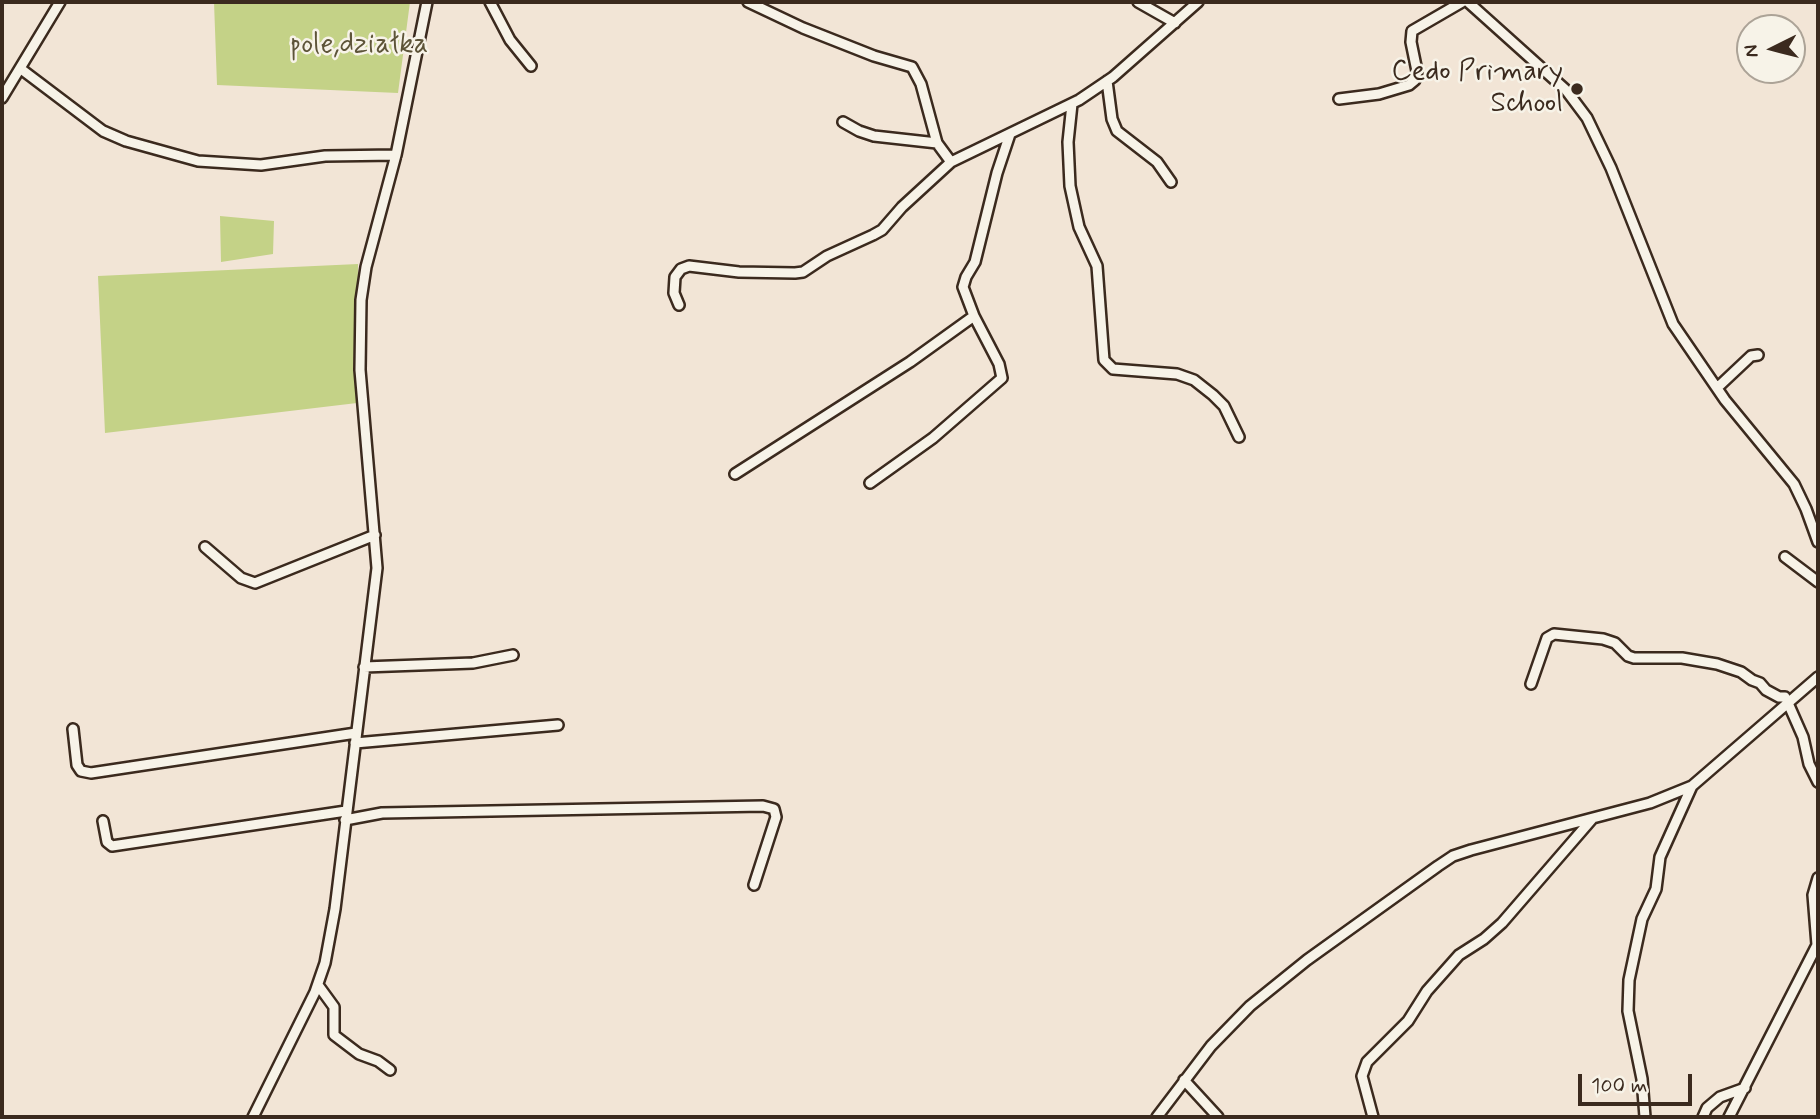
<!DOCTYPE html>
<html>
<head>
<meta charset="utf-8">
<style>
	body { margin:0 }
	#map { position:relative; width:1820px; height:1119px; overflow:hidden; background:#f2e5d6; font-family:Mynerve,sans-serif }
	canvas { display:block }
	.frame { position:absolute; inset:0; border:4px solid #3b2a1e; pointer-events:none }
	.north { position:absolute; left:1736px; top:14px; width:70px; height:70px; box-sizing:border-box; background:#f7f3e8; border:2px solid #aca397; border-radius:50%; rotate:264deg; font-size:19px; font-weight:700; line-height:28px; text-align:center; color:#3b2a1e }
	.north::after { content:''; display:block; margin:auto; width:24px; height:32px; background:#3b2a1e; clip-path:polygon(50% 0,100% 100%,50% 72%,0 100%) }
	.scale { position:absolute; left:1578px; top:1074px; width:114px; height:32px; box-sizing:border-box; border:4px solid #3b2a1e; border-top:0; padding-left:9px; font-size:21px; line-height:24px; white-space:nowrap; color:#3b2a1e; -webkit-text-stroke:5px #f7f3e8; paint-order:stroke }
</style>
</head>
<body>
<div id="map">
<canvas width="1820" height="1119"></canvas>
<div class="frame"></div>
<div class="north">N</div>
<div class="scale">100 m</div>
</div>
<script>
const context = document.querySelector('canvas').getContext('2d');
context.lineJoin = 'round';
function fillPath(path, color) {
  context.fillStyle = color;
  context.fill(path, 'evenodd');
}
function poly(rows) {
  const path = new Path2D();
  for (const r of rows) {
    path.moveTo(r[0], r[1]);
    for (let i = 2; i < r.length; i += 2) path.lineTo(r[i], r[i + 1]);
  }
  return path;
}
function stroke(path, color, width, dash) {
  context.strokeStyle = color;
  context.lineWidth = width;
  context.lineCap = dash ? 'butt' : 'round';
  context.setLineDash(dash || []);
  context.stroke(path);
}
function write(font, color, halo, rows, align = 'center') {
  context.font = font + ' Mynerve,sans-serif';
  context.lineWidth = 5;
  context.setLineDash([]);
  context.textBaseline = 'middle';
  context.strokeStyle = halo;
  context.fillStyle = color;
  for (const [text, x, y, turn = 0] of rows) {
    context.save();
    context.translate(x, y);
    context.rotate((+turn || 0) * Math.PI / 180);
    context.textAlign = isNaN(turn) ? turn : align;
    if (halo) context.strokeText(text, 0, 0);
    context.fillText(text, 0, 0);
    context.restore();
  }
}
fillPath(poly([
	[214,2,410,2,398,93,217,85],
	[220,216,274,221,273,254,221,262],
	[358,264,357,403,105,433,98,276]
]), '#c4d287');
const minor = poly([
	[490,2,510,40,531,66],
	[748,2,803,28,874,56,912,67,921,84,937,143,951,162],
	[1138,2,1175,23],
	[1468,2,1566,90,1587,118,1611,168,1673,324,1725,400,1794,484,1806,509,1818,542],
	[21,69,103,131,126,141,198,161,261,165,325,156,396,155],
	[1107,81,1112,119,1117,131,1157,162,1171,182],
	[2,98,60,2],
	[1339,99,1379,94,1409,85,1415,80,1417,71,1411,42,1412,31,1462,2],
	[1072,104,1068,142,1070,186,1079,227,1097,266,1104,360,1113,369,1177,374,1194,380,1213,395,1224,406,1239,437],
	[843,122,859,131,874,136,937,143],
	[679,305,674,293,675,277,681,269,689,266,739,272,795,273,803,272,827,256,873,235,882,230,902,207,951,162,1079,100,1113,77,1198,2],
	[1717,388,1751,356,1758,355],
	[735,474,910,362,974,316],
	[870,483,933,438,1002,378,999,364,974,316,963,287,966,277,975,262,997,173,1010,134],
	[205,547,241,578,255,583,375,535],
	[1785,557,1818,582],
	[364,667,473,663,513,655],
	[1531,684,1547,638,1554,634,1603,639,1615,643,1628,656,1634,658,1682,658,1717,664,1741,672,1752,680,1760,683,1766,690,1779,697,1785,697],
	[1788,703,1803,737,1809,764,1818,782],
	[73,729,77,765,81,771,91,773,356,733],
	[355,743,558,725],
	[345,820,382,813,763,806,774,809,776,817,754,885],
	[103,821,107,842,112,846,346,811],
	[318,985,334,1007,334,1035,359,1054,378,1061,390,1070],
	[1184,1080,1218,1117],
	[253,1117,315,992,325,963,335,909,377,568,360,370,361,300,366,267,396,155,427,2],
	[1157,1117,1211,1046,1250,1006,1307,960,1438,866,1453,856,1471,850,1650,803,1692,786,1818,677],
	[1373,1117,1362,1076,1367,1062,1408,1021,1427,991,1459,955,1484,939,1502,923,1592,819],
	[1645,1117,1642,1079,1628,1011,1629,980,1642,919,1656,889,1660,857,1692,786],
	[1703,1117,1707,1108,1720,1097,1745,1088],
	[1729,1117,1817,945,1813,895,1818,878]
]);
stroke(minor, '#3b2a1e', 14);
stroke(minor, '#f7f3e8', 9);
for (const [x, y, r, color] of [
	[1577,89,7,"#3b2a1e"]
]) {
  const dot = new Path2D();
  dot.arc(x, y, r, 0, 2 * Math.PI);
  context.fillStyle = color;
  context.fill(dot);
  stroke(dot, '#f7f3e8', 2.5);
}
write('28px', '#5d5438', '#f7f3e8', [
	["pole,działka",359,46]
]);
write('28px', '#3b2a1e', '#f7f3e8', [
	["Cedo Primary",1563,73],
	["School",1563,105]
], 'right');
</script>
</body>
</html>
